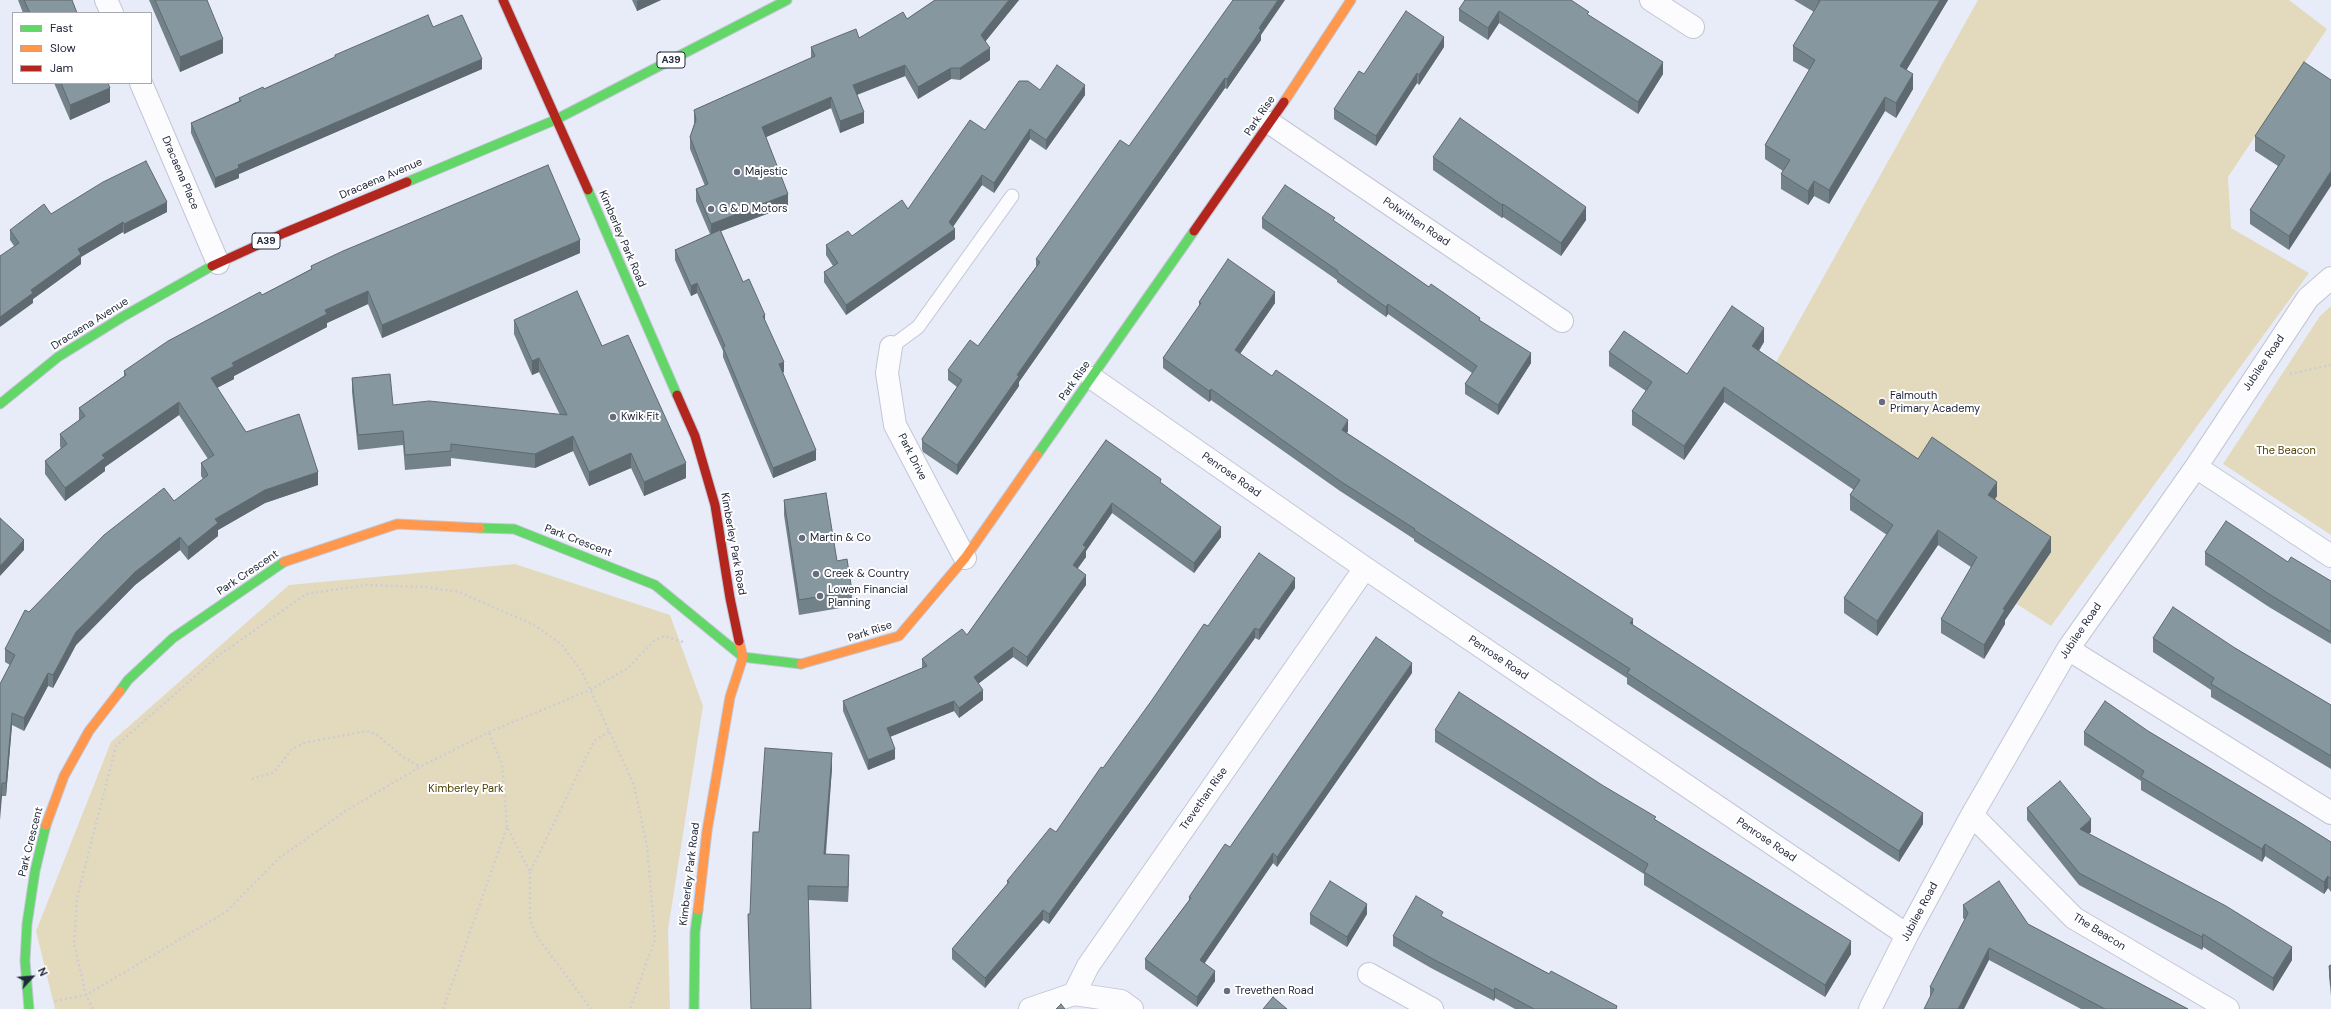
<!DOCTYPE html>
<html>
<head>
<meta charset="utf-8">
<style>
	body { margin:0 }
	#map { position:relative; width:2331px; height:1009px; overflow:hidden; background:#e8ecf8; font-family:"DM Sans",sans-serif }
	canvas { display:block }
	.legend { position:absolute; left:12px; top:12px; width:140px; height:72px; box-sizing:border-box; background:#fff; border:1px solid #a7a9b1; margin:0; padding:5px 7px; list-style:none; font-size:12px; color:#22283c }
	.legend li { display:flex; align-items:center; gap:8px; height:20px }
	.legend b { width:20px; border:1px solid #a7a9b1 }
	.north { position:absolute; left:12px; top:957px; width:40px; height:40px; -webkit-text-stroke:3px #fff; paint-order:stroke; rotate:64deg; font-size:11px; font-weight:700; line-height:16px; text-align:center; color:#22283c }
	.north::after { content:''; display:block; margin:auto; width:14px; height:18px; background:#22283c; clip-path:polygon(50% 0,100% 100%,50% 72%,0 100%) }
</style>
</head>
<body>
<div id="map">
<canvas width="2331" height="1009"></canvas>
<ul class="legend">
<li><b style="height:5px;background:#63d668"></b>Fast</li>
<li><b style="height:5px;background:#ff974d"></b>Slow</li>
<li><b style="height:5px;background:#b3261e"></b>Jam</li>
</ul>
<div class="north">N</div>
</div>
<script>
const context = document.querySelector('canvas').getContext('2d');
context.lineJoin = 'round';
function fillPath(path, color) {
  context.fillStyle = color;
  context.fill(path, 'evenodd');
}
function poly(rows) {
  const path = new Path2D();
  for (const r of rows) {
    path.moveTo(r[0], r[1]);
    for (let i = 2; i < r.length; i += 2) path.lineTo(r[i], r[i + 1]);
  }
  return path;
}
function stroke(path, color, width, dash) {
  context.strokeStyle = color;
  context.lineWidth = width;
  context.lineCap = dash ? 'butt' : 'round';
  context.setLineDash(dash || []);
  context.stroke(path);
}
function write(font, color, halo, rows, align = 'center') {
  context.font = font + ' "DM Sans",sans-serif';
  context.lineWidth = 4;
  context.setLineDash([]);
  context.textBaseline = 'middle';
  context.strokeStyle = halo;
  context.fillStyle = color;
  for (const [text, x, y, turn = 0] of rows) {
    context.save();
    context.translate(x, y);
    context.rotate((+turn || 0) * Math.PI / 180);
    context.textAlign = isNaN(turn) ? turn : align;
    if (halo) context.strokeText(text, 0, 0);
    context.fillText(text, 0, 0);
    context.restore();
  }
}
fillPath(poly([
	[1978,0,2289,0,2327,29,2228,177,2231,228,2309,273,2051,626,2015,603,1988,509,1997,496,1918,473,1770,373],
	[2331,306,2331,535,2223,464,2320,316],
	[515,564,670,615,703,706,668,930,670,1009,55,1009,36,931,111,742,289,585]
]), '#e3dabe');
const lane = poly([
	[891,347,918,327,1012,196]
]);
const street = poly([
	[106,0,112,13],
	[1651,0,1693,27],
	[141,83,218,263],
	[1270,123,1562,321],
	[891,347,887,373,895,425,965,558],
	[1092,378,1365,568,1907,935],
	[2196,467,2331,556],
	[2068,649,2331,813],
	[1972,815,2074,918,2228,1009],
	[1369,974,1432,1009],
	[1074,994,1121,1001,1132,1009],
	[1030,1009,1074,994,1088,966,1365,568],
	[1870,1009,1907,935,1972,815,2068,649,2196,467,2308,298,2331,278]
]);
const fast = poly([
	[407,182,555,120,787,0],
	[588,190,677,395],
	[0,404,58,357,124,316,212,266],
	[1037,455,1194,231],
	[480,528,514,529,655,585,743,657,801,664],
	[120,691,128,680,173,638,284,562],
	[29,1009,25,961,27,924,35,871,46,825],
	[694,1009,695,932,698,910]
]);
const slow = poly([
	[1284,102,1351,0],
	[284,562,397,524,480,528],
	[801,664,899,636,965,558,1037,455],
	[46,825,64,776,89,731,120,691],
	[698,910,707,831,730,697,743,657,739,641]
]);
const jam = poly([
	[503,0,588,190],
	[1194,231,1284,102],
	[212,266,284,233,407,182],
	[677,395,695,436,715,505,730,598,739,641]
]);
stroke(lane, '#c2c6d5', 15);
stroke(street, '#c2c6d5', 24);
stroke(fast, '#c2c6d5', 11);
stroke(slow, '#c2c6d5', 11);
stroke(jam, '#c2c6d5', 11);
stroke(poly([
	[2290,374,2331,365],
	[489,733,502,764,507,827],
	[252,779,274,772,292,749,304,743,366,731,376,734,403,757,420,767],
	[530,872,530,921,538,938,591,1009],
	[55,1001,86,995,226,912,279,858,347,810,420,767,489,732,590,690,628,668,654,641,664,636,683,642],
	[93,1009,86,995,74,943,77,898,116,746,218,656,306,594,365,585,426,587,459,592,534,625,562,645,582,672,634,785,647,846,655,939,630,1009],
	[443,1009,507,827,530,872,594,741,610,731]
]), '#cccdd3', 2.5, [2, 3]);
stroke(lane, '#fcfcfe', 13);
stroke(street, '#fcfcfe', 22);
stroke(fast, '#63d668', 9);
stroke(slow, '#ff974d', 9);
stroke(jam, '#b3261e', 9);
fillPath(poly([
	[18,0,72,0,77,13,23,13],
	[149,0,207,0,223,53,180,72],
	[632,0,661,0,637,11],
	[935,0,1019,0,985,41,990,60,960,80,951,79,918,99,905,76,857,95,864,123,840,133,831,108,766,137,788,206,721,231,743,282,765,321,784,372,782,373,816,460,773,478,723,357,723,351,697,293,691,296,675,260,675,250,710,234,696,201,696,189,705,186,690,149,690,137,694,124,694,110,811,58,811,47,859,38,907,19],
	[1794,0,1948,0,1906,70,1913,89,1896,118,1885,111,1829,204,1814,196,1808,205,1781,189,1781,174,1783,171,1765,159,1765,145,1809,70,1793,61,1793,46,1814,12],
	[1459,9,1589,15,1663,74,1638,114,1499,23,1488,40,1459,21],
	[433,27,482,69,239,174,239,178,215,188,191,133,191,123,239,101,239,98,264,89,335,58,335,55],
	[1261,35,1261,40,1227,89,1225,88,1019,382,1019,386,957,475,923,452,922,449,922,439,957,387,948,380,948,370,978,346,1036,267,1036,259,1129,146],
	[1444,47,1419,85,1417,83,1376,146,1334,119,1334,109,1364,74],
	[2304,62,2289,250,2250,224,2250,210,2278,166,2255,151,2255,136],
	[54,83,108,83,110,102,70,120],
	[1040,90,1085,95,1046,150,1030,139,994,193,982,185,953,227,955,239,846,315,824,282,824,272,833,266,826,255,826,245,852,236,908,209,985,130],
	[1433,157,1586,220,1561,256,1503,217,1502,218,1433,170],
	[167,212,124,234,123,232,81,257,81,264,33,299,33,303,14,246,10,240,10,230,51,214],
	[1262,218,1335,222,1429,287,1480,321,1531,363,1498,415,1465,394,1465,384,1472,373,1388,314,1386,317,1337,282,1337,280,1262,228],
	[580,253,382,338,368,304,327,323,327,327,234,376,234,379,217,388,246,432,318,485,265,503,218,530,218,536,188,560,180,550,135,585,76,645,53,688,48,686,24,731,12,725,6,796,2,796,0,684,10,665,5,662,5,649,29,612,203,479,201,476,201,463,208,459,179,415,105,467,105,471,65,501,45,474,45,461,61,448,60,447,60,434,79,420,79,408,124,376,124,371,262,295,311,269,311,266],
	[1199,302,1275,303,1240,354,1348,431,1347,433,1633,625,1923,824,1899,862,1627,684,1627,678,1414,541,1414,539,1340,491,1211,400,1209,402,1163,368,1163,358,1199,307],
	[514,320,602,346,686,478,644,496,631,468,589,486,573,451,535,468,451,458,451,466,405,470,403,445,358,450,352,392,352,378,393,405,560,415,539,372,532,375,514,334],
	[1764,342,1759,351,1918,459,1997,496,1995,499,2051,552,2005,620,2005,624,1984,659,1941,633,1941,619,1971,567,1938,545,1877,636,1844,613,1844,598,1887,535,1850,510,1850,495,1854,490,1724,402,1684,460,1632,425,1632,411,1646,391,1609,366,1609,352,1687,374],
	[1106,440,1161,483,1221,537,1194,573,1112,513,1086,551,1086,557,1077,569,1086,585,1027,667,1013,657,978,684,983,700,959,718,954,711,890,737,895,759,868,770,843,711,843,701,922,668,922,659,967,635],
	[784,500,837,561,852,591,852,606,799,615,784,515],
	[2205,552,2288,562,2331,581,2331,644,2269,607,2205,565],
	[1295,588,1259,640,1255,638,1049,924,1043,920,985,988,952,959,952,949,1007,884,1007,881,1056,832,1208,626],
	[2153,638,2235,648,2331,705,2331,769,2211,697,2211,690,2153,652],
	[1412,673,1277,867,1273,863,1204,964,1215,981,1197,1007,1145,969,1145,959,1189,900,1189,897,1230,847],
	[1435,730,1656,820,1851,954,1825,997,1644,885,1644,874,1435,742],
	[2148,731,2331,842,2331,892,2328,888,2324,894,2265,856,2262,862,2141,790,2141,781,2084,745,2084,732],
	[832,768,826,854,849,869,848,902,808,900,811,1009,751,1009,748,914,750,914,759,832],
	[2027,808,2091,832,2089,834,2292,960,2273,991,2203,947,2202,950,2079,885,2027,820],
	[1963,905,2028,924,2188,1009,2081,1009,1989,960,1930,997,1930,987,1965,920,1963,918],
	[1310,914,1367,914,1347,947,1310,924],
	[1443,918,1617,1009,1515,1009,1495,998,1494,1001,1431,968,1393,946,1393,936],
	[2331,965,2331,996,2329,976,2329,966]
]), '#738289');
fillPath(poly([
	[640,0,661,0,637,11,637,1],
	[1009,0,1019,0,981,47,981,35],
	[1278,0,1285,0,1261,35,1261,40,1227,89,1227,79,1259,28],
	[1940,0,1948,0,1900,81,1900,66],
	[1499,11,1499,23,1488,40,1488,28],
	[1444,37,1444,47,1419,85,1419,75],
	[223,39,223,53,180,72,180,57],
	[990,48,990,60,960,80,960,68],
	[482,59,482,69,239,174,239,178,215,188,215,178,238,165],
	[1663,62,1663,74,1638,114,1638,102],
	[905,65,905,76,853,96,853,85],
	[951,68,951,79,918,99,918,87],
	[1417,73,1417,83,1376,146,1376,136],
	[1913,74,1913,89,1896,118,1896,103],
	[1225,78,1225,88,1019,382,1019,386,957,475,957,465,1017,375],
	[1085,85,1085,95,1046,150,1046,140],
	[110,88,110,102,70,120,70,105],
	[831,97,831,108,762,139,762,127],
	[1885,97,1885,111,1829,204,1829,190],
	[864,112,864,123,840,133,840,121],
	[1030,129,1030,139,994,193,994,183],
	[2331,171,2331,186,2289,250,2289,236],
	[982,175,982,185,949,232,949,222],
	[1814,181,1814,196,1808,205,1808,191],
	[788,194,788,206,711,235,711,224],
	[167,202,167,212,124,234,124,224],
	[1503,204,1503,217,1502,218,1502,205],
	[1586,207,1586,220,1561,256,1561,243],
	[123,222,123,232,81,257,81,264,33,299,33,303,0,327,0,317,78,249],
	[955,229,955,239,846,315,846,305],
	[580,240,580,253,382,338,382,325],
	[697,283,697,293,691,296,691,286],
	[368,291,368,304,327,323,327,327,234,376,234,379,211,391,211,378,232,363,325,310],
	[1275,292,1275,303,1235,361,1235,350],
	[1388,304,1388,314,1386,317,1386,307],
	[765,315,765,325,763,316],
	[1764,328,1764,342,1752,360,1752,346],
	[1531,353,1531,363,1498,415,1498,405],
	[539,358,539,372,532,375,532,361],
	[784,362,784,372,779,374,779,364],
	[1724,387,1724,402,1684,460,1684,446],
	[1211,389,1211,400,1209,402,1209,391],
	[179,402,179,415,105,467,105,471,65,501,65,488,102,455],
	[1348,420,1348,431,1342,440,1342,430],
	[573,436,573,451,535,468,535,454],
	[816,450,816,460,773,478,773,468],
	[631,453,631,468,589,486,589,472],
	[686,463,686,478,644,496,644,482],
	[318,472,318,485,265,503,218,530,218,536,188,560,188,547,215,519,265,490],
	[1997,482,1997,496,1988,509,1988,495],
	[1112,503,1112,513,1086,551,1086,557,1073,575,1073,565,1083,545],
	[1221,527,1221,537,1194,573,1194,563],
	[1938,530,1938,545,1877,636,1877,621],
	[180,537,180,550,135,585,76,645,53,688,53,675,76,632,135,572],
	[2051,537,2051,552,2005,620,2005,624,1984,659,1984,645,2003,609],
	[24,540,24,550,0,576,0,566],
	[1086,575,1086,585,1027,667,1027,657],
	[1295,578,1295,588,1259,640,1259,630],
	[1633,619,1633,629,1630,623],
	[1255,628,1255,638,1049,924,1049,914],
	[1013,647,1013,657,974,687,974,677],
	[1412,663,1412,673,1277,867,1277,857],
	[48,673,48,686,24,731,24,718],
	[983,690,983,700,959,718,959,708],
	[954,701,954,711,887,738,887,728],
	[12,713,12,725,6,796,6,783],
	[895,749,895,759,868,770,868,760],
	[832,753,832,768,824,868,824,854],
	[2,783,2,796,0,820,0,807],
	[1923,813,1923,824,1899,862,1899,851],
	[2091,819,2091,832,2080,841,2080,829],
	[2265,844,2265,856,2262,862,2262,849],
	[1273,853,1273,863,1200,970,1200,960],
	[849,855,849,869,848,902,848,887],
	[2328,876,2328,888,2324,894,2324,882],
	[1367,904,1367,914,1347,947,1347,937],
	[1043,910,1043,920,985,988,985,978],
	[2203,934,2203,947,2202,950,2202,937],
	[1851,941,1851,954,1825,997,1825,985],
	[2292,947,2292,960,2273,991,2273,978],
	[1989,948,1989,960,1964,1009,1958,1009],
	[1215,971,1215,981,1197,1007,1197,997],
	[1495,988,1495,998,1494,1001,1494,991]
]), '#5e6a6f');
const building = poly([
	[24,0,72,0,77,13,30,13,24,0],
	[155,0,207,0,223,39,180,57,155,0],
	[935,0,1009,0,981,35,990,48,960,68,951,68,918,87,905,65,853,85,864,112,840,121,831,97,762,127,788,194,711,224,696,189,708,184,690,137,696,120,694,110,815,56,811,47,856,29,859,38,903,12,907,19,935,0],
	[1233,0,1278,0,1259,28,1261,30,1227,79,1225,78,1017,375,1019,376,957,465,923,442,922,439,962,380,948,370,970,340,978,346,1040,262,1036,259,1120,140,1129,146,1233,0],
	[1465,0,1571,0,1589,12,1587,14,1663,62,1638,102,1499,11,1488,28,1459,9,1465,0],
	[1818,0,1940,0,1900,66,1913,74,1896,103,1885,97,1829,190,1814,181,1808,191,1781,174,1790,160,1765,145,1815,60,1793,46,1820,1,1818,0],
	[1406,11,1444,37,1419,75,1417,73,1376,136,1334,109,1359,71,1364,74,1406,11],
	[428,15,433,27,462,15,482,59,238,165,239,168,215,178,191,123,241,101,239,98,263,87,264,89,335,57,335,55,428,15],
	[2304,62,2331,80,2331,171,2289,236,2250,210,2285,156,2255,136,2304,62],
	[1057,65,1085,85,1046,140,1030,129,994,183,982,175,949,222,955,229,846,305,824,272,838,263,826,245,848,231,852,236,902,200,908,209,970,120,985,130,1019,81,1028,81,1040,90,1057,65],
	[61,83,108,83,110,88,70,105,61,83],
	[1460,118,1586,207,1561,243,1503,204,1502,205,1433,157,1460,118],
	[146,161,167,202,124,224,123,222,78,249,81,254,31,290,33,293,0,317,0,256,19,243,10,230,44,204,51,214,103,182,146,161],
	[548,165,580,240,382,325,368,291,325,310,327,314,232,363,234,366,211,378,246,432,299,414,318,472,265,490,215,519,218,523,188,547,180,537,135,572,76,632,53,675,48,673,24,718,12,713,6,783,2,783,0,807,0,684,15,655,5,649,25,610,29,612,104,535,164,488,174,501,208,475,201,463,214,455,179,402,102,455,105,458,65,488,45,461,67,444,60,434,85,416,79,408,126,375,124,371,168,341,260,292,262,295,312,269,311,266,343,251,548,165],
	[1285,185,1335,218,1333,220,1429,287,1431,284,1480,318,1479,320,1531,353,1498,405,1465,384,1477,366,1388,304,1386,307,1337,272,1338,271,1262,218,1285,185],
	[720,230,743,282,749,279,765,315,763,316,784,362,779,364,816,450,773,468,723,347,725,346,697,283,691,286,675,250,720,230],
	[1228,259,1275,292,1235,350,1272,376,1276,370,1348,420,1342,430,1633,619,1630,623,1923,813,1899,851,1627,673,1630,669,1414,530,1415,529,1340,481,1211,389,1209,391,1163,358,1201,303,1199,302,1228,259],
	[577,291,602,346,628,335,686,463,644,482,631,453,589,472,573,436,535,454,451,444,451,451,405,455,403,431,358,435,352,378,390,374,393,405,429,401,567,415,539,358,532,361,514,320,577,291],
	[1732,306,1764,328,1752,346,1918,459,1932,437,1997,482,1988,495,2051,537,2003,609,2005,610,1984,645,1941,619,1977,557,1938,530,1877,621,1844,598,1893,525,1850,495,1860,480,1724,387,1684,446,1632,411,1652,382,1609,352,1624,331,1687,374,1732,306],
	[1106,440,1161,479,1160,482,1221,527,1194,563,1112,503,1083,545,1086,547,1073,565,1086,575,1027,657,1013,647,974,677,983,690,959,708,954,701,887,728,895,749,868,760,843,701,927,666,922,659,962,629,967,635,1106,440],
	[826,493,837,561,847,559,852,591,799,600,784,500,826,493],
	[0,518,24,540,0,566,0,518],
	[2226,521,2288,562,2291,557,2331,581,2331,632,2269,594,2205,552,2226,521],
	[1259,553,1295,578,1259,630,1255,628,1049,914,1043,910,985,978,952,949,1009,882,1007,881,1050,828,1056,832,1101,767,1103,768,1152,700,1204,624,1208,626,1259,553],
	[2173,607,2235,648,2331,705,2331,756,2211,684,2214,678,2153,638,2173,607],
	[1376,637,1412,663,1277,857,1273,853,1200,960,1215,971,1197,997,1145,959,1191,898,1189,897,1225,844,1230,847,1376,637],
	[1459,692,1602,785,1656,817,1654,819,1851,941,1825,985,1644,872,1648,864,1435,730,1459,692],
	[2105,701,2148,731,2296,820,2331,842,2331,879,2328,876,2324,882,2265,844,2262,849,2141,777,2144,771,2084,732,2105,701],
	[765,748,832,753,824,854,849,855,848,887,808,886,811,1009,751,1009,748,914,750,914,753,832,759,832,765,748],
	[2060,781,2091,819,2080,829,2226,906,2292,947,2273,978,2203,934,2202,937,2079,873,2027,808,2060,781],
	[1330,881,1367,904,1347,937,1310,914,1330,881],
	[1999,881,2028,924,2188,1009,2105,1009,1989,948,1958,1009,1924,1009,1934,989,1930,987,1968,913,1963,905,1999,881],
	[1416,896,1443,912,1441,916,1549,974,1551,971,1617,1006,1616,1009,1534,1009,1495,988,1494,991,1431,958,1393,936,1416,896],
	[2331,965,2331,986,2329,966,2331,965],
	[1273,997,1287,1009,1263,1009,1273,997],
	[1061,1004,1065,1009,1056,1009,1061,1004]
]);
fillPath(building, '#86979f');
stroke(building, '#5e6a6f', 1);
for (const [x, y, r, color] of [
	[737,172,4,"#676d7e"],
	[711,209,4,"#676d7e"],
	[1882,402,4,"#676d7e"],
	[613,417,4,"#676d7e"],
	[802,538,4,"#676d7e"],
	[816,574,4,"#676d7e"],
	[820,596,4,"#676d7e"],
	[1227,991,4,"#676d7e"]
]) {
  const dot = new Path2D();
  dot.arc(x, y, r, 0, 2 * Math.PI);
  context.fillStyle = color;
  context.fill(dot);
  stroke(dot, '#fff', 1.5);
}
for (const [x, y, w] of [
	[671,60,28],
	[266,241,28]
]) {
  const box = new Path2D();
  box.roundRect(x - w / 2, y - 8, w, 16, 3);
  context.fillStyle = '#fff';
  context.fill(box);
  stroke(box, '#22283c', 1);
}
write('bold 10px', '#22283c', null, [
	["A39",671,60],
	["A39",266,241]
]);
write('11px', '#22283c', '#fff', [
	["Park Rise",1260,116,-56],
	["Dracaena Place",180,173,67],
	["Dracaena Avenue",381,179,-23],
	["Polwithen Road",1416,222,34],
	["Kimberley Park Road",622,239,67],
	["Dracaena Avenue",90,324,-32],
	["Jubilee Road",2264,363,-56],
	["Park Rise",1075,381,-55],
	["Park Drive",912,457,63],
	["Penrose Road",1231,475,35],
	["Park Crescent",578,541,21],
	["Kimberley Park Road",733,544,80],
	["Park Crescent",248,573,-34],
	["Jubilee Road",2081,631,-56],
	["Park Rise",870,632,-18],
	["Penrose Road",1498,658,34],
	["Trevethan Rise",1204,799,-55],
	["Penrose Road",1766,840,34],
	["Park Crescent",31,842,-76],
	["Kimberley Park Road",690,874,-83],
	["Jubilee Road",1920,912,-62],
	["The Beacon",2099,932,32]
]);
write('11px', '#22283c', '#fff', [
	["Majestic",745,172],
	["G & D Motors",719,209],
	["Falmouth",1890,396],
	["Primary Academy",1890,409],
	["Kwik Fit",621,417],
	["Martin & Co",810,538],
	["Creek & Country",824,574],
	["Lowen Financial",828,590],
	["Planning",828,603],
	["Trevethen Road",1235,991]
], 'left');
write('11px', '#514104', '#fff', [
	["The Beacon",2286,451],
	["Kimberley Park",466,789]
]);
</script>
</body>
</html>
